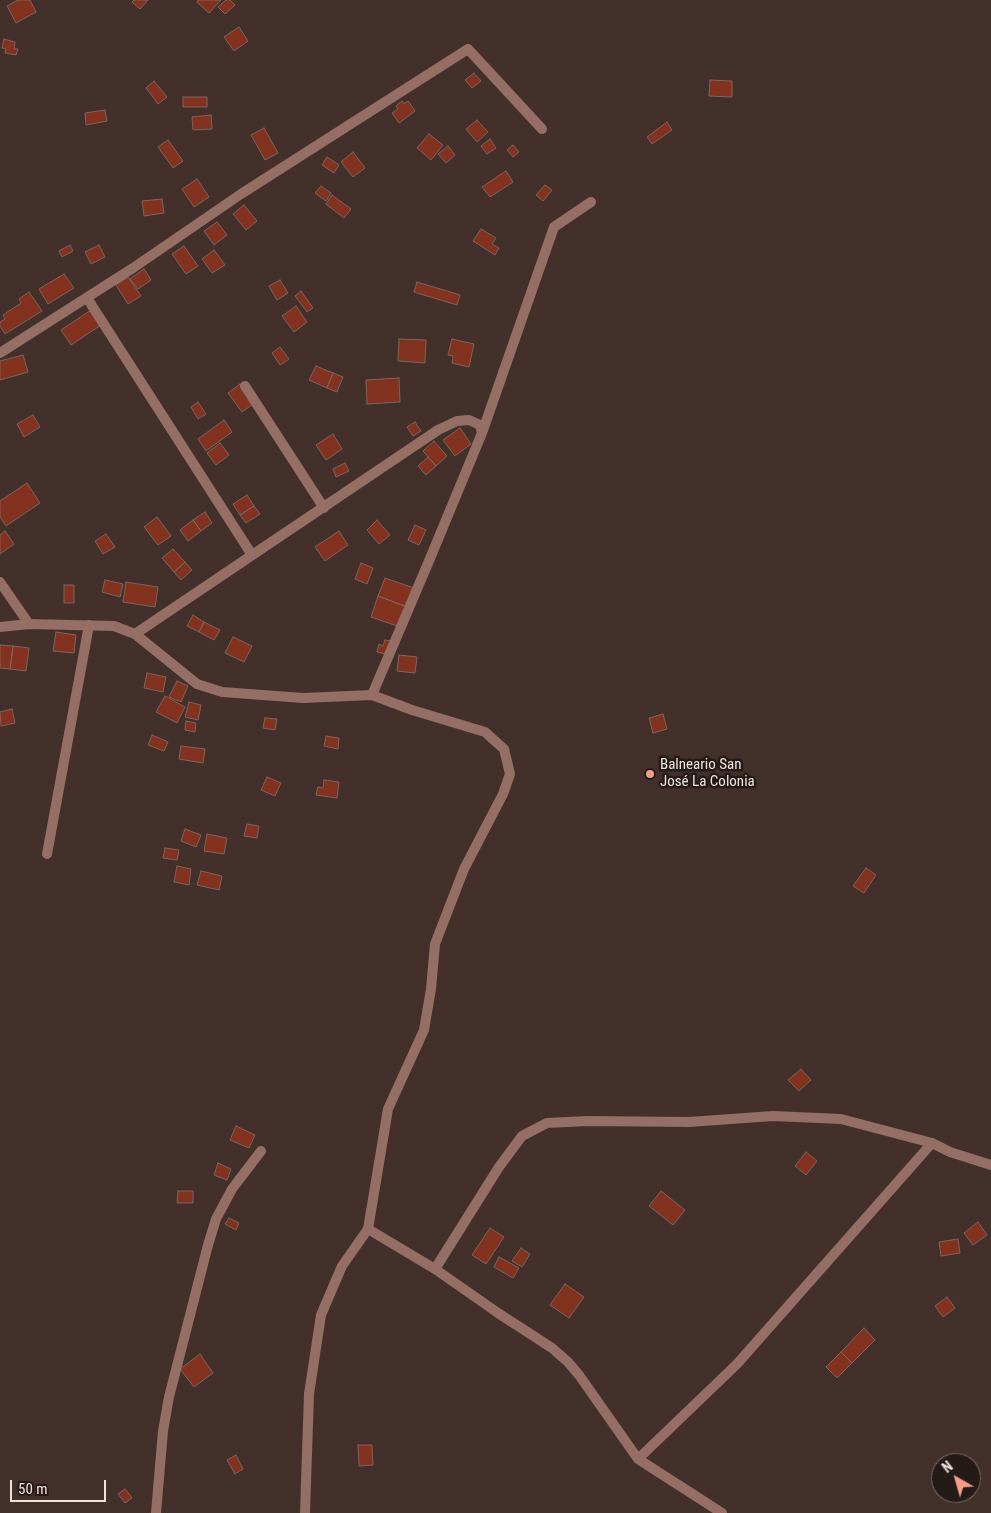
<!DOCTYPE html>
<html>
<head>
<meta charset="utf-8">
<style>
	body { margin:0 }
	#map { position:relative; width:991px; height:1513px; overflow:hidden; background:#44302b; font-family:"Roboto Condensed",sans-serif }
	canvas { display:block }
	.north { position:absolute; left:931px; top:1453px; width:50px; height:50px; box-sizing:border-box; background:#241b18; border:1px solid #756b68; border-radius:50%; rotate:322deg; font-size:14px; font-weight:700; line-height:20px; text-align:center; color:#efe2df }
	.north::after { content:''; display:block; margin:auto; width:18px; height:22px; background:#f49e88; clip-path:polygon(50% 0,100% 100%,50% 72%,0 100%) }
	.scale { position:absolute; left:10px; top:1480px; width:96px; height:22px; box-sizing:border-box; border:2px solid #efe2df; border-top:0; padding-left:6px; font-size:15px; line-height:18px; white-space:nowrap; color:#efe2df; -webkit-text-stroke:4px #241b18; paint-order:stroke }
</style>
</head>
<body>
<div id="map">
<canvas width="991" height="1513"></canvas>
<div class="north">N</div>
<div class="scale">50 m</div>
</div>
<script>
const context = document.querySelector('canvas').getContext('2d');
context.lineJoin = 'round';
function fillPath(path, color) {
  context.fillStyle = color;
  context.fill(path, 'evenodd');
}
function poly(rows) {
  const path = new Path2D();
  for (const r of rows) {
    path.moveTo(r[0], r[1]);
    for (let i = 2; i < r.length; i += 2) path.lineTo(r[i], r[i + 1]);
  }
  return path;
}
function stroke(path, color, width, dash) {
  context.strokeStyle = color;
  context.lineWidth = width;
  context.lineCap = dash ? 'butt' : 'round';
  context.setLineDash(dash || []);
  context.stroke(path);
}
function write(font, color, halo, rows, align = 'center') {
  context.font = font + ' "Roboto Condensed",sans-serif';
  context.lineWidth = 5;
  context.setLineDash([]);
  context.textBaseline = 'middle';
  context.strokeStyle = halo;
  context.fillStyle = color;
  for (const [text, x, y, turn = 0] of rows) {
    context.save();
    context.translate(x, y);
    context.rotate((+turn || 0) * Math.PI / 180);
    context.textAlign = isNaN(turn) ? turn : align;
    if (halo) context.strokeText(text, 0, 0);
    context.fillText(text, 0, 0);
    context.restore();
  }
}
const building = poly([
	[18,0,30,0,36,12,16,23,7,6,18,0],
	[134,0,148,0,140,9,132,2,134,0],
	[198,0,221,0,209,13,197,2,198,0],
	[226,0,230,0,235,5,225,14,218,7,226,0],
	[239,27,248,41,234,51,224,37,239,27],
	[4,39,15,42,14,49,18,49,16,55,5,53,6,49,2,48,4,39],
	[474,73,481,81,472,88,465,80,474,73],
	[710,80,732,81,732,97,709,96,710,80],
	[154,81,167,97,158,104,146,88,154,81],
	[183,97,207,97,207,107,183,107,183,97],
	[402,101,404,104,408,101,415,111,399,123,392,113,398,109,396,106,402,101],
	[105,110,107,121,86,125,85,113,105,110],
	[211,115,212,129,193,130,192,117,211,115],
	[477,120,488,132,477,142,466,129,477,120],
	[667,122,672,130,652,144,647,137,667,122],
	[264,128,278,153,265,160,251,135,264,128],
	[429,134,443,145,431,160,417,148,429,134],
	[490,139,496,148,487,154,481,146,490,139],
	[168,140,183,161,173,168,158,147,168,140],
	[513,145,519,152,513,157,507,150,513,145],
	[448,146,455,155,446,163,438,154,448,146],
	[353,152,365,168,353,177,341,162,353,152],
	[327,157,339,165,334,173,322,165,327,157],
	[506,171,513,182,490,197,482,187,506,171],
	[197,179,209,197,194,207,182,189,197,179],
	[545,185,552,190,543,201,536,195,545,185],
	[321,186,331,193,326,201,315,193,321,186],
	[332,195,351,209,344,218,326,204,332,195],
	[162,199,164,213,144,216,142,201,162,199],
	[244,205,257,221,246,230,233,214,244,205],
	[217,222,227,235,214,245,204,231,217,222],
	[481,229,496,238,492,244,499,248,495,255,473,241,481,229],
	[70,245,73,251,62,257,59,251,70,245],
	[99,245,105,257,91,264,85,252,99,245],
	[184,246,198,266,186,274,172,254,184,246],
	[214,250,225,265,212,273,202,259,214,250],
	[144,269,151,280,138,289,130,279,144,269],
	[64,274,74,288,48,304,39,289,64,274],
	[128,277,141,296,128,304,116,285,128,277],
	[280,280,288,293,277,300,269,286,280,280],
	[417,282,460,295,457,305,414,292,417,282],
	[301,291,313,308,307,312,295,296,301,291],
	[29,292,42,311,5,334,0,326,0,322,5,319,3,315,21,303,19,299,29,292],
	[296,306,307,322,294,332,282,316,296,306],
	[91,310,101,325,71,345,61,330,91,310],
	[399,339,426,340,425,363,398,361,399,339],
	[452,339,474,344,469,367,452,363,453,356,448,355,452,339],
	[280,347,289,359,280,365,272,353,280,347],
	[23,355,28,372,0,380,0,361,23,355],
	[316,366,333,373,327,388,309,380,316,366],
	[333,373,343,377,337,392,327,388,333,373],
	[399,378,400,402,367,404,366,380,399,378],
	[240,384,253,404,242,412,228,393,240,384],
	[198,402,206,414,198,419,191,407,198,402],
	[33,415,40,427,24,437,17,424,33,415],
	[224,420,232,432,206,451,198,439,224,420],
	[415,422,421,431,413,436,407,427,415,422],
	[460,428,471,444,455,456,443,440,460,428],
	[333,434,342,449,326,460,316,445,333,434],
	[434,441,447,456,436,466,423,451,434,441],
	[220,443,229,455,216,465,207,453,220,443],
	[428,457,436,466,426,475,418,466,428,457],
	[345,463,349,471,336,477,333,469,345,463],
	[27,483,40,503,6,526,0,517,0,501,27,483],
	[247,495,254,506,240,515,233,504,247,495],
	[254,506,260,514,246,523,240,515,254,506],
	[205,512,212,523,201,531,193,520,205,512],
	[157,517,171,536,158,545,144,527,157,517],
	[193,520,201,531,188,541,180,530,193,520],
	[377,520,390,535,379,544,367,530,377,520],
	[415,525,426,530,419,545,408,540,415,525],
	[5,531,14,544,0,554,0,535,5,531],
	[339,531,348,545,325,561,315,547,339,531],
	[106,534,115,547,103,554,95,541,106,534],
	[173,549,185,562,174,572,162,558,173,549],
	[185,562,192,570,181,580,174,572,185,562],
	[361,563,373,568,367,584,355,579,361,563],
	[385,578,414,588,407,607,378,596,385,578],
	[105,580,123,584,120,597,102,592,105,580],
	[126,582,158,587,155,607,123,602,126,582],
	[64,585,74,585,74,603,64,603,64,585],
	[378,596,407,607,400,627,371,617,378,596],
	[193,615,204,622,199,632,187,626,193,615],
	[204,622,220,630,214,640,199,632,204,622],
	[56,632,76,635,74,653,53,651,56,632],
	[233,637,252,646,244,662,225,653,233,637],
	[385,640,392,641,389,655,377,652,379,644,383,646,385,640],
	[0,645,13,646,10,669,0,668,0,645],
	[13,646,29,648,26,671,10,669,13,646],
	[399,655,417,657,415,673,397,671,399,655],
	[147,673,166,677,163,692,144,688,147,673],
	[177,681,188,686,181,702,169,697,177,681],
	[165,696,185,707,177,723,156,712,165,696],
	[189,702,201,705,198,720,185,717,189,702],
	[12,709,15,723,1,726,0,712,12,709],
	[663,714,667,729,653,733,649,718,663,714],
	[265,718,277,719,275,730,263,728,265,718],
	[186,721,196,723,195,732,185,730,186,721],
	[152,735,168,742,164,751,148,745,152,735],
	[326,736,339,738,338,749,324,746,326,736],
	[181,746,205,749,203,763,179,759,181,746],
	[267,777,281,783,275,796,261,790,267,777],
	[324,780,339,782,337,798,316,795,318,787,323,788,324,780],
	[247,824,259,826,257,838,244,836,247,824],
	[185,829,201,835,196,847,181,841,185,829],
	[207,834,227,838,224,854,204,851,207,834],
	[165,848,179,850,177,860,163,858,165,848],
	[177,866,191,869,189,885,174,882,177,866],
	[866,868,876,875,864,893,853,886,866,868],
	[201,871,222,876,219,890,197,885,201,871],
	[801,1069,811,1080,799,1091,788,1080,801,1069],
	[236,1126,255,1135,249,1148,230,1140,236,1126],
	[806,1152,817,1161,806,1175,795,1166,806,1152],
	[218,1163,231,1169,227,1180,214,1175,218,1163],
	[178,1191,193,1191,193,1203,177,1203,178,1191],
	[661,1191,685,1210,673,1225,649,1206,661,1191],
	[229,1218,239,1223,236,1230,225,1224,229,1218],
	[978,1222,987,1235,973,1245,964,1233,978,1222],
	[490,1228,504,1237,486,1264,472,1255,490,1228],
	[958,1239,960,1253,941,1256,939,1242,958,1239],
	[521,1248,530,1254,522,1267,512,1261,521,1248],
	[499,1257,519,1268,513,1278,494,1267,499,1257],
	[565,1284,584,1297,569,1318,550,1305,565,1284],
	[947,1297,955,1308,943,1317,935,1306,947,1297],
	[864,1328,875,1340,852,1363,841,1352,864,1328],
	[841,1352,852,1363,837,1378,826,1367,841,1352],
	[200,1354,213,1373,194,1387,180,1369,200,1354],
	[358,1445,372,1445,373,1465,359,1466,358,1445],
	[236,1455,243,1469,235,1474,227,1460,236,1455],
	[125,1489,132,1498,125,1503,118,1494,125,1489]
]);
fillPath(building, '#83321f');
stroke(building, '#7c655f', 1);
stroke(poly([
	[87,298,252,555],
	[0,353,133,268,241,194,468,49,542,129],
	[245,386,324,508],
	[0,582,29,624],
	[135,634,438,430,457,421,469,420,480,425,482,433],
	[372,695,429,561,482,433,554,227,591,202],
	[47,854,89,625],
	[638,1459,737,1364,932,1143],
	[156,1513,163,1431,169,1397,208,1245,216,1219,232,1189,261,1151],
	[305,1513,309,1394,321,1315,342,1266,368,1229],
	[722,1513,638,1459,579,1375,568,1362,552,1348,498,1313,435,1269,499,1167,522,1136,547,1123,587,1121,689,1122,773,1116,841,1119,932,1143,950,1152,991,1165]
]), '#956e65', 10);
stroke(poly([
	[0,627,29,624,114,626,135,634,197,684,222,692,303,698,372,695,412,710,485,732,504,749,510,774,503,794,464,869,435,944,431,989,424,1030,388,1109,368,1229,435,1269]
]), '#956e65', 10);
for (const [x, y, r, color] of [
	[650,774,5,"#f49e88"]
]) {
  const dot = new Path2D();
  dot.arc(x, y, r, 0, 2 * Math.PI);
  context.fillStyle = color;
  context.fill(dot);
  stroke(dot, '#241b18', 2);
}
write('15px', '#efe2df', '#241b18', [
	["Balneario San",660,765],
	["José La Colonia",660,782]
], 'left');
</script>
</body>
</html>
